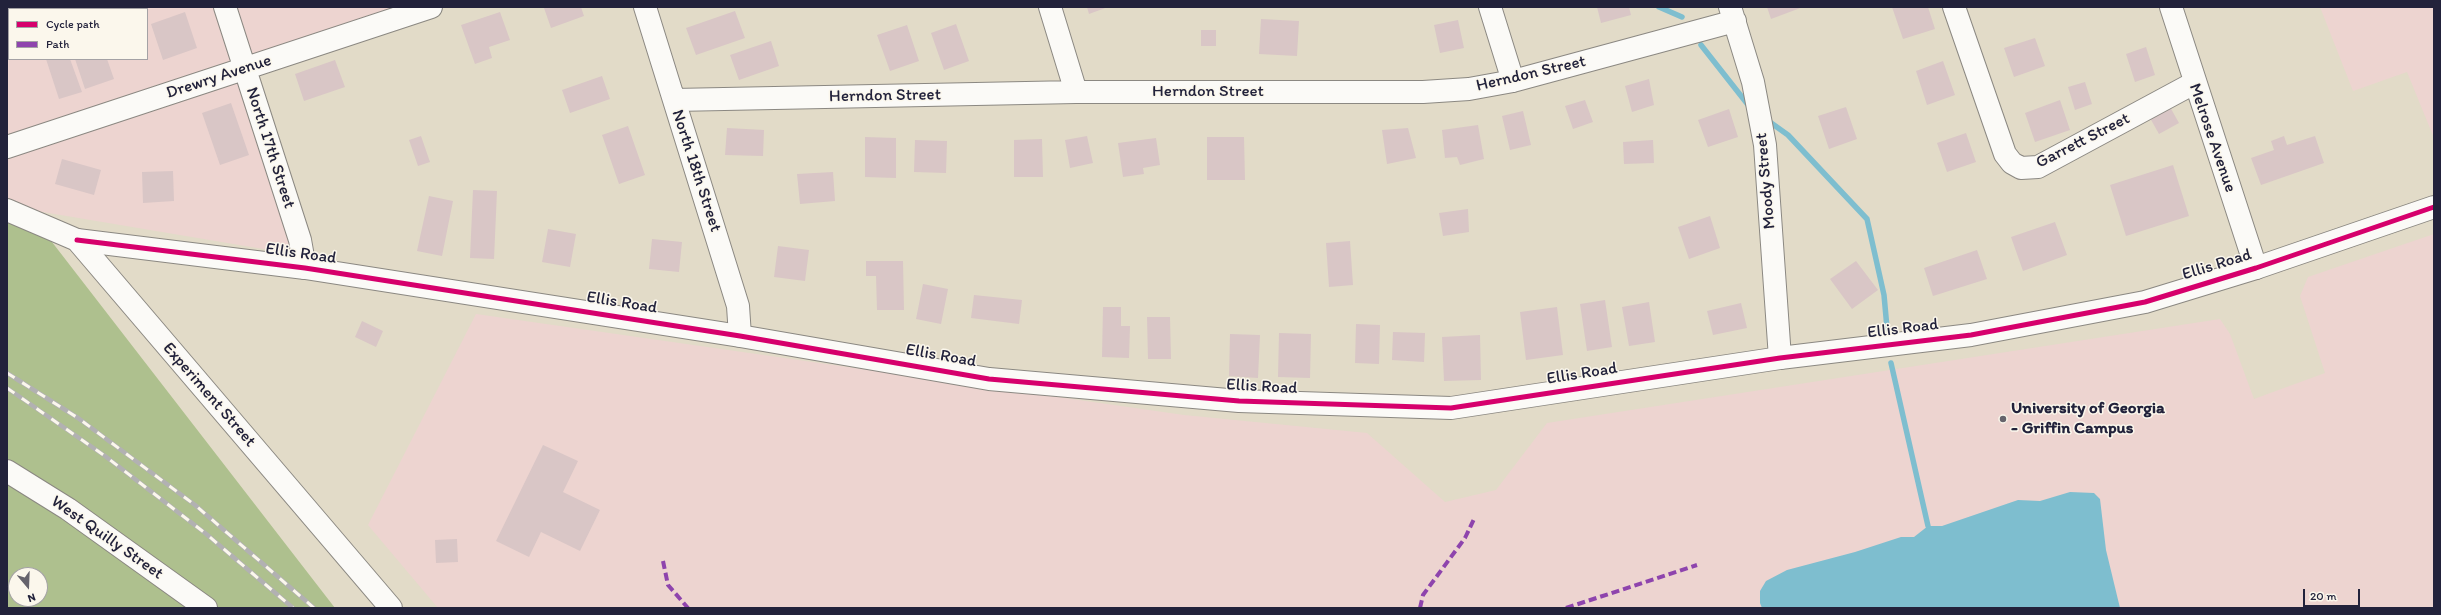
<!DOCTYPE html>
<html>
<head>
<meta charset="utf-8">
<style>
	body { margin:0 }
	#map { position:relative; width:2441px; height:615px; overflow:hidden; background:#e2dbc8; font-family:Itim,sans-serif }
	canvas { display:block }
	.frame { position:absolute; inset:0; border:8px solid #22223b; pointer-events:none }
	.legend { position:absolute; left:8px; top:8px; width:140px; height:52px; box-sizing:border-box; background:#fbf7ec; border:1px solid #a4a2a5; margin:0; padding:5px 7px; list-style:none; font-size:12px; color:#22223b }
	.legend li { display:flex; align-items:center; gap:8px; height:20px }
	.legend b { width:20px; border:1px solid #a4a2a5 }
	.north { position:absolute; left:8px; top:567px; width:40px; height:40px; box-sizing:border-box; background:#fbf7ec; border:1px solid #a4a2a5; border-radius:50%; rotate:161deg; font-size:11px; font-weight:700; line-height:16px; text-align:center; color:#22223b }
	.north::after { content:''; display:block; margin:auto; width:14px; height:18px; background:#65636c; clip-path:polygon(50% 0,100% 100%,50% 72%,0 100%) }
	.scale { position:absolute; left:2303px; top:589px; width:57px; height:18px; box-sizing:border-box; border:2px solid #22223b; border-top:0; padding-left:5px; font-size:12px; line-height:14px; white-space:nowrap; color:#22223b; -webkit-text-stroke:3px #fbf7ec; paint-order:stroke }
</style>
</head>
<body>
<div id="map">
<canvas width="2441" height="615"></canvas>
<div class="frame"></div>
<ul class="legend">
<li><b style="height:5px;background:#d6006c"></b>Cycle path</li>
<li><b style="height:5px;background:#8e44ad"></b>Path</li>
</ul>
<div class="north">N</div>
<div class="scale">20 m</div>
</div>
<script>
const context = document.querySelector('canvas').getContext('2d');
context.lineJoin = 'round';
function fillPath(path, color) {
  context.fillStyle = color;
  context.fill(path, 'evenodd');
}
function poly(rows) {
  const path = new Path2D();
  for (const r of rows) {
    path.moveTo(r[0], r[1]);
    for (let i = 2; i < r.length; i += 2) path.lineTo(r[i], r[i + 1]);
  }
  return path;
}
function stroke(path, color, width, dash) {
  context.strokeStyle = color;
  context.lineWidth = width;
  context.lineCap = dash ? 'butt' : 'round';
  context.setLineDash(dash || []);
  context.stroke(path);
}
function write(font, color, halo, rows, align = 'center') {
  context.font = font + ' Itim,sans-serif';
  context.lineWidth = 3;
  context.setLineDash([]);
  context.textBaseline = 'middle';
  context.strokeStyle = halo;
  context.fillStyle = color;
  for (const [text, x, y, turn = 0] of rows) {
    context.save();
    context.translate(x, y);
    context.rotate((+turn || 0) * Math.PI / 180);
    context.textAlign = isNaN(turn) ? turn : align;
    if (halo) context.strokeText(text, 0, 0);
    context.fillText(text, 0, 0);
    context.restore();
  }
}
fillPath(poly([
	[7,7,393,7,242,63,311,257,7,206],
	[9,9,147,9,147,59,9,59],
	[2320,7,2434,7,2434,138,2407,72,2353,91],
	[2434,234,2434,608,438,608,368,525,476,314,1184,415,1367,433,1445,502,1496,490,1547,423,2220,319,2230,334,2254,399,2325,373,2300,296,2308,277]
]), '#edd4d0');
fillPath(poly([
	[7,206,28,211,335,608,7,608],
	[16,575,40,575,40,599,16,599]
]), '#aec08e');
fillPath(poly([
	[2070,492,2094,493,2100,499,2106,550,2120,608,1762,608,1760,603,1760,591,1766,581,1787,570,1855,552,1901,537,1914,537,1928,526,1942,526,2018,500,2040,501]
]), '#7ebecf');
stroke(poly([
	[1659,7,1682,17],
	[1701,45,1749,106],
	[1767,120,1788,135,1867,219,1884,295,1887,328],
	[1891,363,1928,526]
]), '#7ebecf', 5.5);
fillPath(poly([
	[548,7,581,7,584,16,551,28,544,8],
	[1087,7,1108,7,1089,14],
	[1597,7,1629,7,1631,15,1601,23],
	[1767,7,1803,7,1771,19],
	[1892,7,1928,7,1935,29,1903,39],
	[735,11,745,38,696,55,686,28],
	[185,12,197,48,163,60,151,24],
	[500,12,510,40,489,47,492,58,475,64,461,25],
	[1261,19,1299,21,1297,56,1259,54],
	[1458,20,1464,48,1440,53,1434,25],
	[956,24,969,61,944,70,931,33],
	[907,25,919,61,890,71,877,35],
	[1201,30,1216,30,1216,46,1201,46],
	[2035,38,2045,66,2014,77,2004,48],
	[771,41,779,66,739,80,730,55],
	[2146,47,2155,75,2135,82,2126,54],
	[46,59,70,59,82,92,59,99],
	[75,59,107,59,114,79,85,89],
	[335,60,345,87,304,101,295,74],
	[1943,61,1955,95,1927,105,1916,71],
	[602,76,610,99,570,113,562,90],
	[1649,79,1654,105,1632,112,1625,86],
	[2085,82,2092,104,2075,110,2068,87],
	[1585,100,1593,122,1573,129,1565,106],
	[2060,100,2070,130,2035,142,2025,113],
	[231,103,249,155,220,165,202,113],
	[1846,107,1857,139,1829,149,1818,116],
	[2170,107,2179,123,2159,134,2150,118],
	[1729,109,1738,137,1708,147,1698,120],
	[1523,111,1531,145,1510,150,1502,116],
	[1478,125,1484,159,1460,165,1457,157,1445,158,1442,130],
	[628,126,645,175,619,184,602,135],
	[727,128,764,130,763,156,725,155],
	[1408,128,1416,158,1387,164,1382,130],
	[1966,133,1976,162,1947,172,1937,143],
	[421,136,430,162,418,166,409,140],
	[1087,136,1093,163,1070,168,1065,140],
	[2284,136,2287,145,2315,136,2324,163,2261,185,2251,158,2274,150,2271,141],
	[865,137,896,138,896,178,865,177],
	[1207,137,1244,137,1245,180,1207,180],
	[1156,138,1160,165,1143,168,1144,174,1123,177,1118,143],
	[1042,139,1043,177,1014,177,1014,140],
	[915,140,947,141,946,173,914,172],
	[1653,140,1654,163,1624,164,1623,142],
	[62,159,101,170,94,195,55,184],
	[2173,165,2189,216,2126,236,2110,185],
	[173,171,174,201,143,203,142,172],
	[833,172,835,201,800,204,797,174],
	[473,190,497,191,494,259,470,258],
	[429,196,453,201,442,256,417,251],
	[1468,209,1469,232,1443,236,1439,213],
	[1710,216,1720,248,1689,259,1678,227],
	[2055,222,2067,255,2023,271,2011,237],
	[548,229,576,234,570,267,542,262],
	[652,239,682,242,679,272,649,269],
	[1350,241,1353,285,1329,287,1326,243],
	[778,246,809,250,805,281,774,277],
	[1977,250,1987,279,1933,296,1924,268],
	[866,261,903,261,904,310,877,310,876,276,866,276],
	[1856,261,1878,290,1852,309,1830,279],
	[923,284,948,289,941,324,916,319],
	[974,295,1022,300,1019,324,971,318],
	[1605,300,1612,347,1587,351,1580,304],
	[1649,302,1655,342,1629,346,1622,307],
	[1741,303,1747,328,1713,335,1707,311],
	[1103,307,1121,307,1121,326,1130,326,1129,358,1102,357],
	[1557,307,1563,355,1526,360,1520,312],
	[1147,317,1170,317,1171,359,1148,359],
	[362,321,383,331,376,347,355,337],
	[1356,324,1380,325,1379,364,1355,363],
	[1393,332,1425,333,1424,362,1392,360],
	[1279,333,1311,334,1310,378,1278,377],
	[1230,334,1260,335,1258,378,1229,376],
	[1480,335,1481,380,1444,381,1442,337],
	[543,445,578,461,563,492,600,510,580,551,541,532,529,557,496,541],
	[457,539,458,562,436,563,435,540]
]), '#d9c6c6');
const minor = poly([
	[225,7,300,240,305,268],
	[645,7,738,306,740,336],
	[1050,7,1076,92],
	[1490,7,1513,81],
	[1730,7,1753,82,1765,145,1780,358],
	[1954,7,2005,154,2012,163,2021,168,2038,167,2194,83],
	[2171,7,2256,268],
	[674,100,1076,92,1423,92,1469,89,1513,81,1735,21],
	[7,147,431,7],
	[7,471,68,509,206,608]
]);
const tertiary = poly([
	[77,240,305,268,740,336,989,379,1239,401,1451,408,1780,358,1971,335,2145,302,2256,268,2434,207]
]);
const secondary = poly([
	[7,210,77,240,391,608]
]);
stroke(minor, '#8b8882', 24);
stroke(tertiary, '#8b8882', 24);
stroke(secondary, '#8b8882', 24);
stroke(minor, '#fbfaf7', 22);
stroke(tertiary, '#fbfaf7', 22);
stroke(secondary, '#fbfaf7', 22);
const rail = poly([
	[7,373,78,418,195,505,314,608],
	[7,388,105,456,205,533,293,608]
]);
stroke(rail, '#b2b1b2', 4.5);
stroke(rail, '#fbf7ec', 3, [9]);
stroke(poly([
	[663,561,668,585,688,608],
	[1420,608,1423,595,1465,538,1474,519],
	[1566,608,1697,565]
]), '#8e44ad', 4, [8, 4]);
stroke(poly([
	[77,240,305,268,740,336,989,379,1239,401,1451,408,1780,358,1971,335,2145,302,2256,268,2434,207]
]), '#d6006c', 5);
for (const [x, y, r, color] of [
	[2003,419,4,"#65636c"]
]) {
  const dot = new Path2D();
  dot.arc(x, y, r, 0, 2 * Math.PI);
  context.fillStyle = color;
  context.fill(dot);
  stroke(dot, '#fbf7ec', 1.5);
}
write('17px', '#22223b', '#fbf7ec', [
	["Herndon Street",1531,74,-13],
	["Drewry Avenue",219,77,-18],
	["Herndon Street",1208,92],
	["Herndon Street",885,96,-1],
	["Melrose Avenue",2212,138,71],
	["Garrett Street",2083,141,-27],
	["North 17th Street",270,148,72],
	["North 18th Street",696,171,72],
	["Moody Street",1766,181,-95],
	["Ellis Road",301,254,8],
	["Ellis Road",2217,265,-17],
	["Ellis Road",622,303,9],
	["Ellis Road",1903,329,-7],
	["Ellis Road",941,356,10],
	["Ellis Road",1582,374,-9],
	["Ellis Road",1262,387,3],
	["Experiment Street",209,395,49],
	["West Quilly Street",107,538,35]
]);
write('bold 17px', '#22223b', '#fbf7ec', [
	["University of Georgia",2011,409],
	["- Griffin Campus",2011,429]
], 'left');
</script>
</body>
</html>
